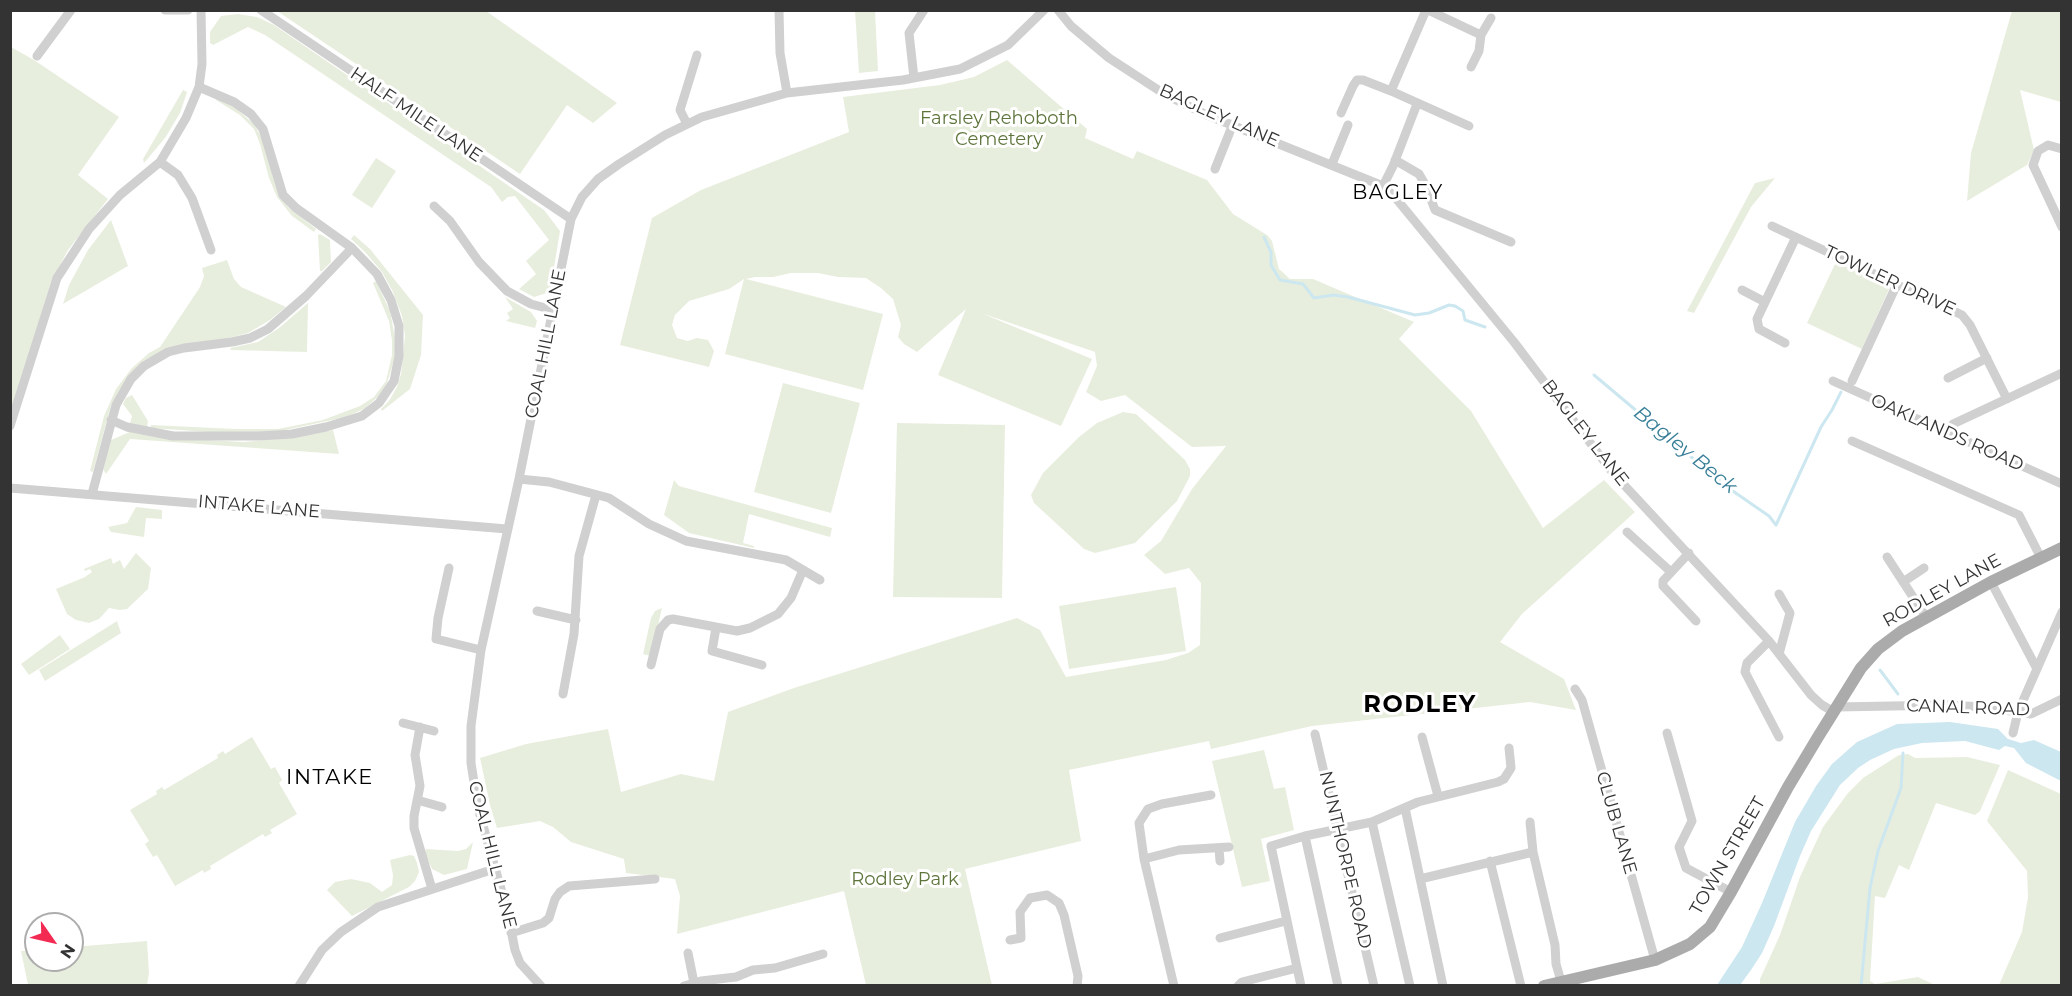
<!DOCTYPE html>
<html>
<head>
<meta charset="utf-8">
<style>
	body { margin:0 }
	#map { position:relative; width:2072px; height:996px; overflow:hidden; background:#fff; font-family:Montserrat,sans-serif }
	canvas { display:block }
	.frame { position:absolute; inset:0; border:12px solid #333; pointer-events:none }
	.north { position:absolute; left:24px; top:912px; width:60px; height:60px; box-sizing:border-box; background:#fff; border:2px solid #adadad; border-radius:50%; rotate:124deg; font-size:16px; font-weight:700; line-height:24px; text-align:center; color:#333 }
	.north::after { content:''; display:block; margin:auto; width:21px; height:27px; background:#f32b53; clip-path:polygon(50% 0,100% 100%,50% 72%,0 100%) }
</style>
</head>
<body>
<div id="map">
<canvas width="2072" height="996"></canvas>
<div class="frame"></div>
<div class="north">N</div>
</div>
<script>
const context = document.querySelector('canvas').getContext('2d');
context.lineJoin = 'round';
function fillPath(path, color) {
  context.fillStyle = color;
  context.fill(path, 'evenodd');
}
function poly(rows) {
  const path = new Path2D();
  for (const r of rows) {
    path.moveTo(r[0], r[1]);
    for (let i = 2; i < r.length; i += 2) path.lineTo(r[i], r[i + 1]);
  }
  return path;
}
function stroke(path, color, width, dash) {
  context.strokeStyle = color;
  context.lineWidth = width;
  context.lineCap = dash ? 'butt' : 'round';
  context.setLineDash(dash || []);
  context.stroke(path);
}
function write(font, color, halo, rows, align = 'center') {
  context.font = font + ' Montserrat,sans-serif';
  context.lineWidth = 6;
  context.setLineDash([]);
  context.textBaseline = 'middle';
  context.strokeStyle = halo;
  context.fillStyle = color;
  for (const [text, x, y, turn = 0] of rows) {
    context.save();
    context.translate(x, y);
    context.rotate((+turn || 0) * Math.PI / 180);
    context.textAlign = isNaN(turn) ? turn : align;
    if (halo) context.strokeText(text, 0, 0);
    context.fillText(text, 0, 0);
    context.restore();
  }
}
fillPath(poly([
	[277,11,486,11,617,103,593,123,567,105,520,174],
	[855,11,875,11,878,71,859,73],
	[2012,11,2061,11,2061,102,2020,90,2034,150,2027,165,1967,201,1971,153],
	[238,14,257,17,274,25,544,210,560,231,550,292,534,297,519,289,536,274,526,261,549,240,515,196,508,197,502,202,491,187,265,35,248,27,213,45,210,43,210,32,221,16],
	[11,47,34,60,119,117,78,175,108,199,68,250,51,282,11,412],
	[1007,60,1087,129,1085,138,1133,159,1137,151,1207,180,1233,214,1267,235,1272,241,1279,269,1290,279,1313,279,1414,322,1399,339,1471,411,1543,528,1604,480,1635,512,1522,614,1500,642,1564,679,1576,710,1530,702,1312,726,1211,749,1209,741,1069,770,1081,841,965,869,992,985,866,985,844,891,677,934,680,896,675,879,626,873,624,859,571,842,553,827,540,821,497,828,490,805,480,758,526,744,608,729,621,792,681,774,714,781,728,712,794,688,1017,618,1040,630,1066,677,1166,660,1188,653,1200,645,1201,583,1189,568,1165,574,1144,555,1161,541,1192,489,1226,446,1192,447,1125,395,1101,401,1086,392,1097,366,1095,352,981,313,1092,359,1061,426,938,375,966,309,917,352,904,344,898,337,901,325,893,299,881,288,866,278,838,277,818,273,791,273,773,277,755,277,746,279,883,314,863,390,725,354,744,279,729,289,689,301,675,315,672,325,677,338,688,341,697,338,708,340,714,351,709,367,620,345,652,218,701,190,849,132,843,97,940,85,974,77],
	[183,90,187,92,180,113,165,138,144,163,143,159],
	[217,97,232,105,254,124,262,138,278,193,289,208,316,229,314,232,292,216,277,197,269,178,260,144,254,129,240,115,216,100],
	[376,158,396,171,372,208,352,195],
	[1775,178,1751,207,1694,313,1687,311,1755,183],
	[111,220,128,266,63,304,69,285,88,250],
	[320,234,330,240,331,262,322,271,320,271,318,235],
	[354,235,370,249,423,315,421,355,410,389,382,411,381,409,389,401,397,387,401,374,405,336,402,316,393,292,382,272,365,252,351,239],
	[227,260,234,279,241,287,286,307,270,320,248,333,225,339,172,347,143,361,129,375,111,405,93,472,90,471,104,416,116,389,132,368,149,353,160,347,200,287,204,276,202,268],
	[1836,262,1890,287,1862,349,1807,323],
	[376,281,390,311,395,338,395,357,387,383,380,395,364,409,346,417,276,432,223,433,151,428,151,425,236,429,278,429,323,420,360,406,374,397,386,381,392,355,392,341,389,321,373,283],
	[505,297,531,312,537,321,535,328,506,321,510,318,507,313,513,309],
	[308,303,307,352,231,350,230,348,258,342,279,328],
	[783,383,860,403,831,513,754,492],
	[132,395,148,421,147,427,130,423,132,416,123,404,126,398],
	[1123,412,1136,414,1185,460,1190,469,1190,476,1177,501,1135,543,1095,553,1084,549,1034,503,1031,495,1043,473,1079,437,1097,423],
	[897,423,1005,425,1002,598,893,597],
	[333,430,339,454,130,439,106,474,103,469,111,440,132,431,155,437,244,442,297,437],
	[674,480,679,486,832,528,830,537,749,514,743,543,754,546,754,548,689,533,664,515],
	[136,507,162,510,162,519,146,518,144,537,111,532,108,527,127,523],
	[136,553,151,568,148,589,127,609,120,610,109,608,99,619,89,623,76,620,67,614,56,589,85,577,92,572,90,569,85,571,84,569,111,558,113,564,120,560,124,569],
	[1176,587,1186,651,1069,669,1059,606],
	[662,608,651,656,643,654,651,618,655,611],
	[117,621,121,633,45,681,39,670],
	[60,635,70,649,29,675,21,664],
	[252,737,271,769,275,767,282,780,279,783,297,814,270,830,272,833,265,837,263,834,210,866,211,869,204,873,203,870,175,886,157,855,153,857,145,844,149,841,130,810,157,794,156,791,162,787,164,790,218,758,217,755,223,751,225,754],
	[1264,750,1274,789,1285,787,1294,830,1261,839,1270,881,1242,887,1212,761],
	[1908,754,1915,758,1967,757,2000,765,1980,811,1975,815,1936,803,1909,870,1899,865,1885,898,1875,896,1870,981,1875,984,1918,977,1935,985,1760,985,1760,979,1780,935,1800,877,1823,827,1848,793,1863,778,1899,755],
	[2008,770,2061,794,2061,985,1999,985,2022,932,2028,897,2027,871,1987,821],
	[473,842,467,869,444,875,432,869,425,854,426,849,458,851,466,849],
	[410,855,414,856,417,863,419,872,415,881,409,887,352,916,327,890,335,882,351,879,370,883,382,892,392,885,393,875,390,860],
	[147,941,149,973,147,985,28,985,21,951,36,950,36,960,72,960,72,947]
]), '#e8eede');
fillPath(poly([
	[1950,722,1998,729,2008,739,2021,743,2034,740,2061,752,2061,781,2026,763,2014,748,2005,746,1999,750,1965,741,1922,743,1894,749,1870,760,1858,768,1840,785,1811,831,1800,856,1774,926,1762,953,1751,970,1740,985,1717,985,1742,947,1762,903,1795,822,1816,786,1832,764,1857,742,1897,724]
]), '#cce7f0');
stroke(poly([
	[1264,237,1271,252,1271,265,1280,280,1303,284,1314,298,1333,295,1348,297,1415,315,1429,313,1449,305,1455,306,1463,311,1465,320,1485,327],
	[1594,375,1727,487,1769,516,1776,525,1821,427,1832,410,1841,392],
	[1880,670,1898,694],
	[1861,986,1870,888,1878,851,1901,788,1903,753]
]), '#cce7f0', 3);
stroke(poly([
	[165,10,188,10],
	[261,10,571,219],
	[779,10,780,53,787,93],
	[1058,10,1071,26,1109,58,1166,95,1207,115,1383,186,1394,196,1514,342,1613,473,1769,641,1811,695,1822,705,1834,712],
	[1426,10,1391,91,1469,126],
	[1428,10,1481,35],
	[37,56,71,10],
	[1471,67,1479,51,1481,35,1491,18],
	[914,78,909,33,924,10],
	[1341,113,1353,86,1357,80,1363,80,1391,91],
	[687,124,680,110,697,55],
	[2062,149,2048,145,2038,151,2033,165,2062,227],
	[1395,160,1419,174,1426,186,1435,210,1511,242],
	[160,162,178,175,192,198,211,250],
	[1332,164,1348,125],
	[1215,169,1233,124],
	[1383,186,1393,166,1417,104],
	[434,206,450,221,479,262,507,291,531,304,553,310],
	[1772,226,1962,315,1970,325,2007,399],
	[1742,290,1765,302],
	[1785,343,1759,329,1757,319,1796,237],
	[1948,378,1987,358],
	[1833,381,2062,484],
	[1852,381,1897,284],
	[111,420,127,427,173,436,259,436,292,434,326,427,362,416,379,403,394,381,399,356,399,326,391,300,377,274,352,248,296,208,283,195,263,129,251,114,234,102,199,87],
	[10,426,57,278,89,229,120,195,160,162,186,118,199,87,202,64,201,10],
	[1948,433,1953,424,2062,373],
	[1852,441,2019,515,2041,558],
	[519,479,549,482,609,498,649,524,686,541,786,560,820,580],
	[10,488,507,529],
	[92,494,116,405,131,379,144,366,168,352,184,348,232,342,250,338,268,329,306,296,352,248],
	[1627,532,1671,572],
	[1689,553,1663,581,1663,586,1696,621],
	[1887,557,1926,617],
	[449,568,438,618,436,639,481,650],
	[1903,582,1924,568],
	[1991,582,2037,669],
	[537,611,576,620],
	[716,628,712,651,762,665],
	[1769,641,1747,663,1745,672,1779,737],
	[1779,654,1790,613,1779,594],
	[651,665,660,629,668,620,673,619,737,631,750,628,778,614,791,598,803,570],
	[1575,689,1582,700,1655,960],
	[563,694,574,634,579,556,596,495],
	[1837,707,1946,705,1984,707,2031,714,2062,699],
	[403,723,434,731],
	[420,727,415,755,420,786,414,816,414,828,432,889],
	[1667,733,1692,821,1679,847,1686,868,1731,892],
	[2013,733,2018,712,2062,612],
	[1315,734,1374,986],
	[1422,737,1438,796],
	[417,800,442,807],
	[1405,808,1443,986],
	[1372,822,1410,986],
	[1530,822,1533,852,1555,945,1556,964,1561,981],
	[1305,836,1338,986],
	[1219,848,1220,861],
	[1144,859,1179,850,1229,847],
	[1490,861,1521,986],
	[1420,879,1533,852],
	[511,933,543,923,549,918,555,899,560,892,569,886,655,879],
	[1220,938,1286,921],
	[1010,940,1021,938,1020,912,1030,898,1047,895,1059,903,1064,915,1078,976,1077,986],
	[688,953,694,983],
	[299,986,322,950,341,932,378,907,494,869],
	[541,986,520,963,515,950,507,910,478,808,471,763,471,726,481,650,519,479,571,219,582,197,598,179,619,164,665,135,702,117,787,93,903,80,960,69,1008,45,1044,10],
	[684,986,701,981,736,977,753,970,775,968,823,954],
	[1174,986,1144,859,1139,823,1148,809,1162,804,1211,795],
	[1238,986,1242,982,1297,968],
	[1301,986,1271,846,1305,836,1372,822,1418,802,1498,782,1504,779,1511,768,1509,748]
]), '#d0d0d0', 9);
stroke(poly([
	[1544,986,1655,960,1690,944,1710,927,1731,892,1788,787,1818,737,1861,668,1878,649,1902,631,1991,582,2062,548]
]), '#ababab', 12);
write('18px', '#333', '#fff', [
	["HALF MILE LANE",416,115,34],
	["BAGLEY LANE",1219,116,24],
	["TOWLER DRIVE",1890,281,25],
	["COAL HILL LANE",546,344,-79],
	["BAGLEY LANE",1585,433,52],
	["OAKLANDS ROAD",1947,433,24],
	["INTAKE LANE",259,507,5],
	["RODLEY LANE",1942,591,-29],
	["CANAL ROAD",1968,708,2],
	["CLUB LANE",1616,823,74],
	["COAL HILL LANE",492,855,76],
	["TOWN STREET",1728,856,-60],
	["NUNTHORPE ROAD",1345,860,77]
]);
write('18px', '#5d743b', '#fff', [
	["Farsley Rehoboth",999,119],
	["Cemetery",999,140],
	["Rodley Park",905,880]
]);
context.letterSpacing = '1.5px';
write('20px', '#000', '#fff', [
	["BAGLEY",1398,193]
]);
context.letterSpacing = '0px';
write('italic 20px', '#367d97', '#fff', [
	["Bagley Beck",1685,450,39]
]);
context.letterSpacing = '1.5px';
write('21px', '#000', '#fff', [
	["INTAKE",330,778]
]);
context.letterSpacing = '0px';
context.letterSpacing = '1.5px';
write('bold 24px', '#000', '#fff', [
	["RODLEY",1420,705]
]);
context.letterSpacing = '0px';
</script>
</body>
</html>
